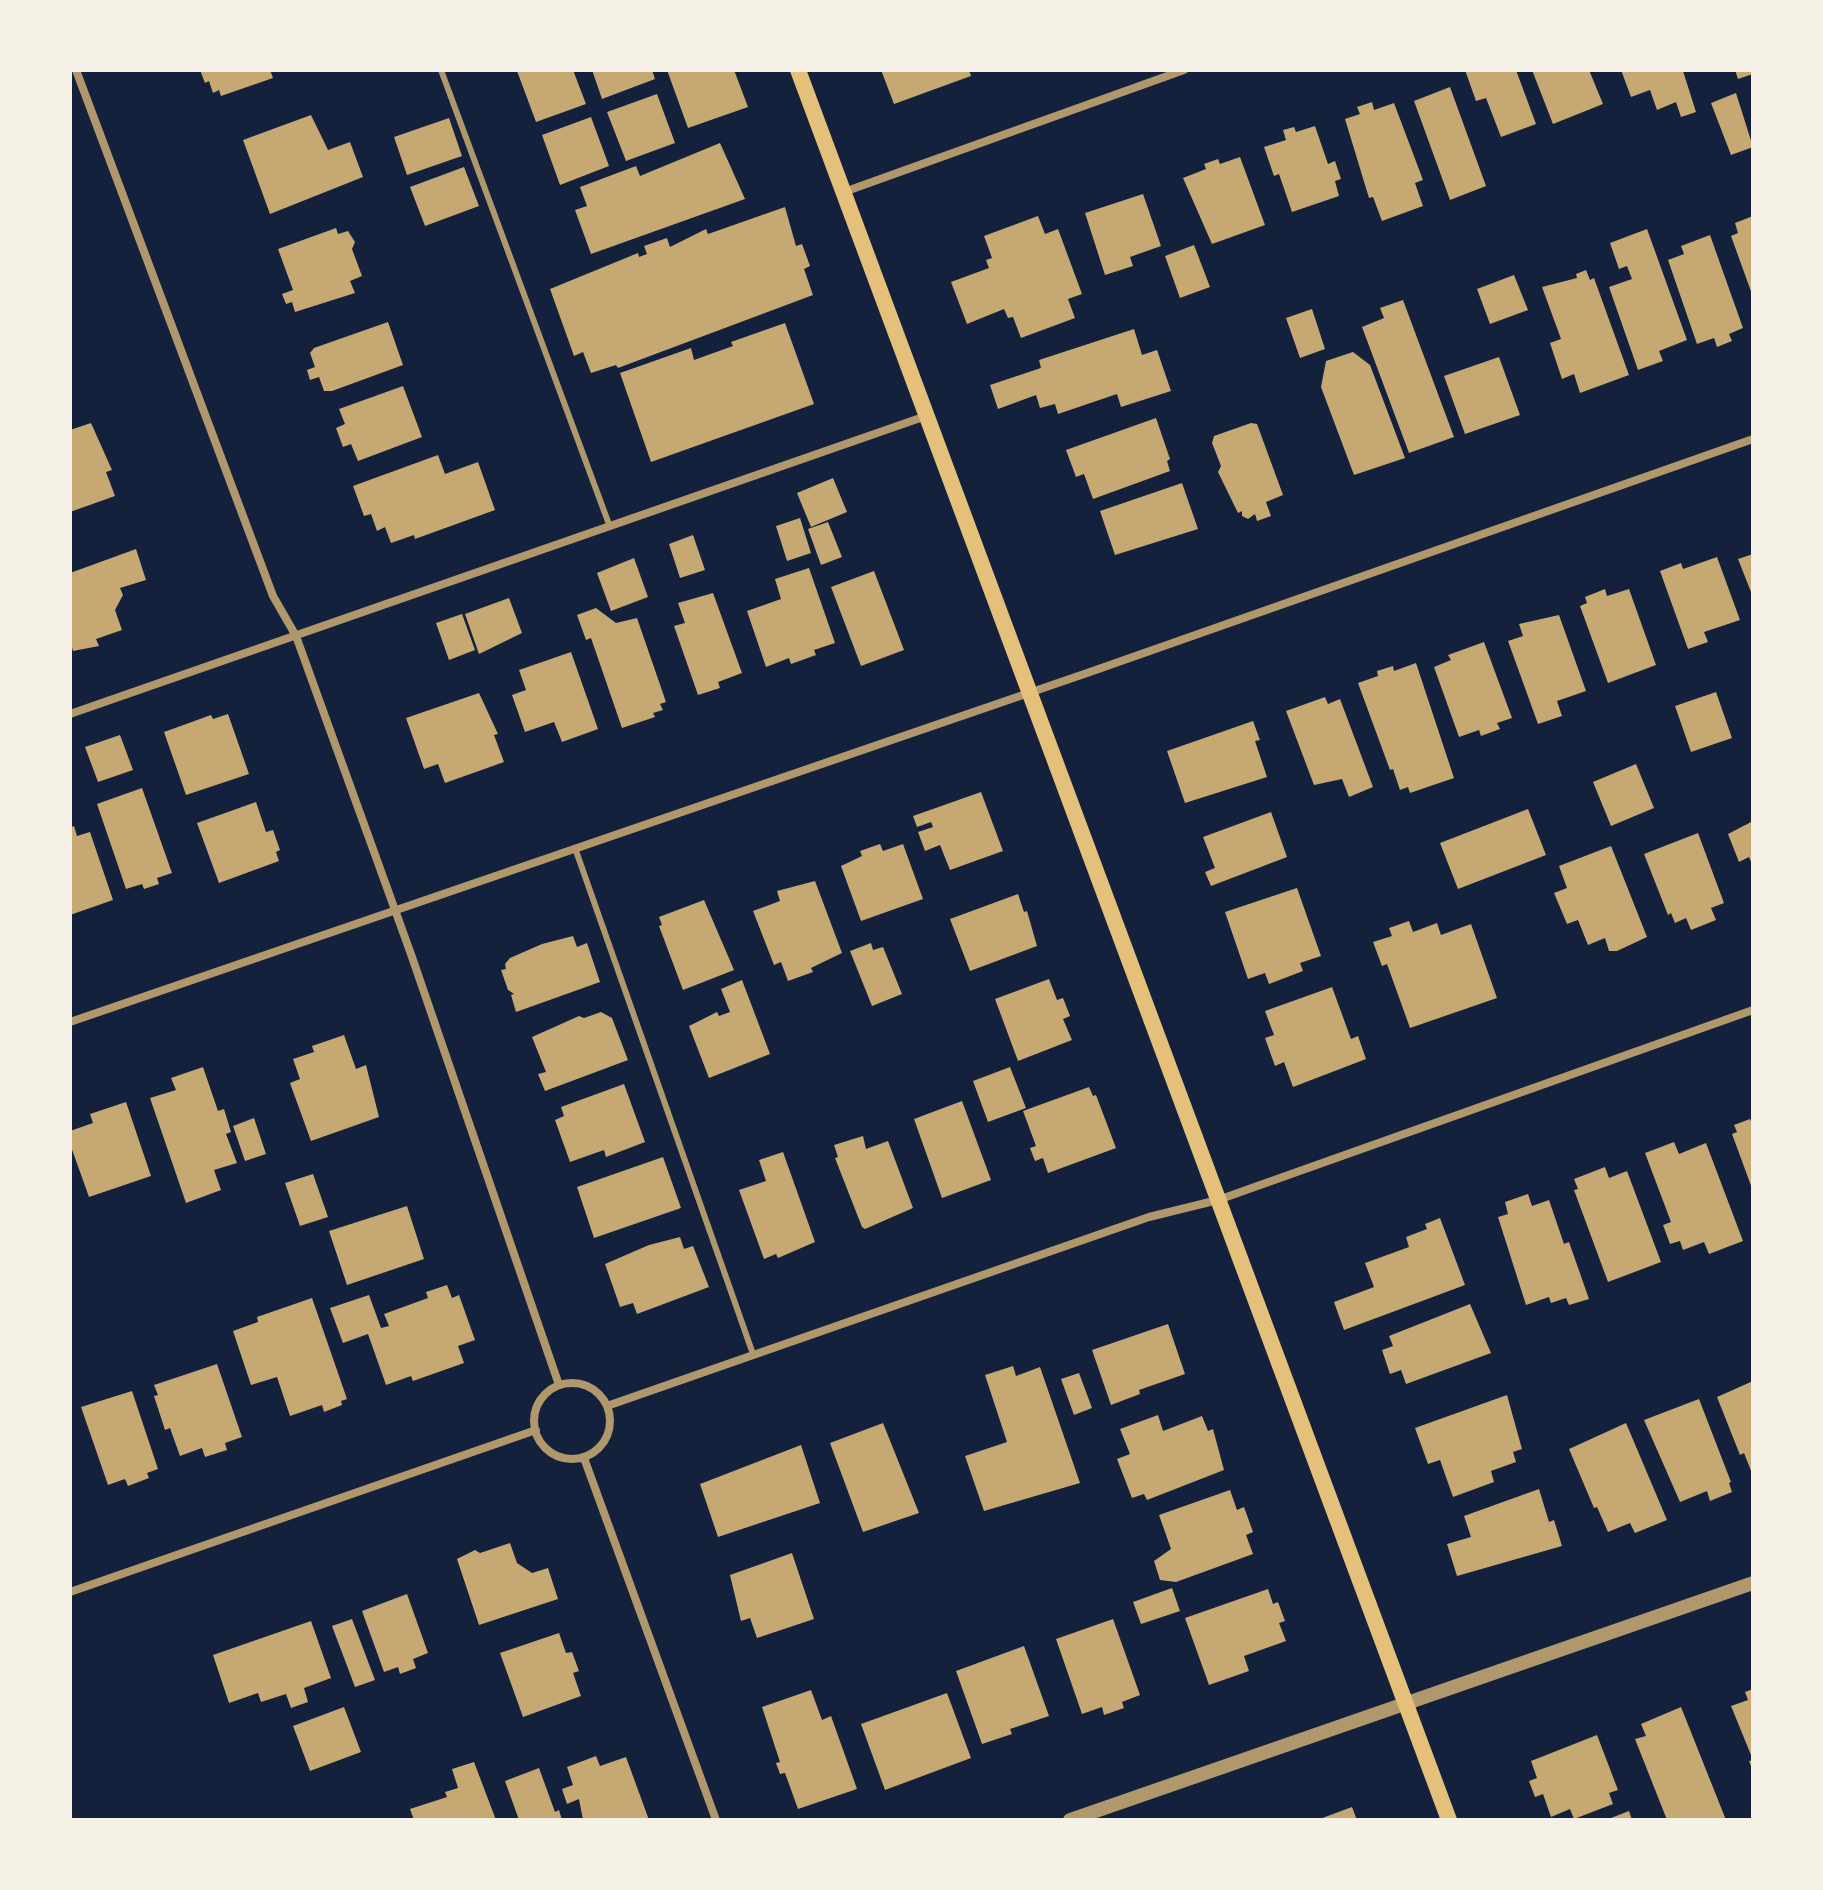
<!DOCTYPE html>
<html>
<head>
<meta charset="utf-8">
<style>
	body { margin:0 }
	#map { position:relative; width:1823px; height:1890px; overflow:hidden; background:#14213d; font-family:"PT Serif",serif }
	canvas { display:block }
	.frame { position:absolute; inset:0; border:72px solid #f6f1e7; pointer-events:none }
</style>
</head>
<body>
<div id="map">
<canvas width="1823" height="1890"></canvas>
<div class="frame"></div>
</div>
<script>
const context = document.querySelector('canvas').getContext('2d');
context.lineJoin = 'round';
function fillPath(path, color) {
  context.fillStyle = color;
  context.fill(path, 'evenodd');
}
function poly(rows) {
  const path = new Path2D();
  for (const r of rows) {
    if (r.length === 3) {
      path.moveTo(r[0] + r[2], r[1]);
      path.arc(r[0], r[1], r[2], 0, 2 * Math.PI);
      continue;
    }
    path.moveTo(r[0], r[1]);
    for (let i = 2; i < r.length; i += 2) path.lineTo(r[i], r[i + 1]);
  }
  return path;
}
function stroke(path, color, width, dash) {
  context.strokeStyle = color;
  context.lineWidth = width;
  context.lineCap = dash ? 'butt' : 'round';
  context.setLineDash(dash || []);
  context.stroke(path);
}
fillPath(poly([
	[200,70,270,70,273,78,221,96,219,90,213,93,209,81,205,83],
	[573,70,586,104,536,122,517,71],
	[592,70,652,70,655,79,602,99],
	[667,70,734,70,748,107,688,128],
	[881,70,969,70,971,76,894,104],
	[1465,70,1516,70,1536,124,1501,137,1486,98,1476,101],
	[1532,70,1589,70,1603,104,1553,124],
	[1621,70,1683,71,1696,112,1681,117,1676,102,1657,110,1650,90,1631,97],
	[1735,70,1753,70,1753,74,1738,79],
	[1450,87,1486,186,1450,200,1414,101],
	[1736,93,1753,147,1731,155,1711,103],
	[657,94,675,143,626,161,607,112],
	[1372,102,1374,110,1394,103,1423,180,1415,183,1423,206,1382,221,1373,197,1369,198,1345,119,1360,114,1357,107],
	[311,115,328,150,350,142,363,177,270,214,243,140],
	[591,117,609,166,560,185,542,135],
	[449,118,462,156,407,175,394,137],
	[1315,126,1328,164,1335,161,1341,179,1335,181,1339,196,1292,212,1279,174,1274,176,1264,147,1286,140,1283,130,1294,127,1296,132],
	[720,143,745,199,591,254,575,210,587,206,580,187,636,166,640,176],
	[1240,157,1265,225,1212,244,1183,178,1206,169,1204,164,1218,159,1220,164],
	[464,167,479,206,425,226,410,187],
	[1143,194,1161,246,1130,257,1133,266,1105,275,1085,213],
	[785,207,796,246,802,244,810,266,804,269,813,295,618,368,616,365,591,373,583,352,574,356,550,289,638,253,639,257,647,254,644,246,667,238,670,247,706,229,708,234],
	[1038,216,1045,234,1058,229,1082,294,1068,299,1075,318,1021,338,1013,317,1008,318,1004,309,967,324,951,282,989,268,986,260,992,258,984,236],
	[1753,216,1753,297,1731,236,1738,233,1735,223],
	[336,228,338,234,348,231,355,242,352,249,362,276,350,281,355,293,295,312,292,302,286,304,282,294,293,290,278,249],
	[1647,229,1687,340,1659,351,1663,361,1638,370,1609,287,1632,279,1627,266,1619,269,1610,243],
	[1710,235,1743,328,1729,334,1732,341,1717,347,1714,338,1697,344,1668,260,1684,254,1681,246],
	[1194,245,1210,287,1180,298,1165,256],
	[1586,270,1590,280,1594,278,1629,375,1580,393,1574,374,1562,379,1550,343,1561,339,1542,287,1577,278,1576,274],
	[1514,275,1528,310,1490,324,1477,289],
	[1403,300,1454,437,1409,453,1362,327,1384,318,1380,308],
	[1312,309,1325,349,1300,358,1286,318],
	[388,322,403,365,332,391,324,391,319,377,310,380,307,370,315,367,310,353,314,348],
	[785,323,814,404,651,462,620,373,691,348,694,360,733,346,731,342],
	[1134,329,1142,355,1157,350,1171,391,1121,407,1117,394,1058,414,1055,404,1040,408,1036,395,998,409,990,385,1041,368,1039,360],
	[1353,352,1370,365,1405,458,1354,475,1321,387,1326,361],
	[1499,357,1520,415,1465,434,1444,376],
	[403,386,422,437,358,461,351,444,343,447,336,428,345,424,339,409],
	[1156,418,1170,459,1167,461,1170,471,1093,499,1084,474,1076,477,1066,450],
	[91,423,112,470,106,472,115,496,70,512,70,430],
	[1251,423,1257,424,1283,495,1266,502,1271,516,1257,521,1255,514,1248,519,1242,516,1242,511,1238,513,1218,472,1221,466,1212,443,1214,436],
	[438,455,445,474,478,462,495,510,415,539,414,535,391,543,385,527,377,531,371,514,364,516,353,486],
	[833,478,847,512,811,527,797,493],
	[1182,483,1198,529,1115,555,1100,511],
	[800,518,811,553,787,561,776,526],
	[828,522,842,557,821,565,808,529],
	[693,535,705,570,680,578,669,544],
	[136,549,146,580,120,588,123,595,115,610,122,630,96,639,99,646,73,651,70,641,70,573],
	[1753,554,1753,597,1738,559],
	[1717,557,1740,620,1704,632,1708,642,1688,649,1660,571,1681,563,1683,569],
	[634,558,648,597,611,611,597,573],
	[809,568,835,643,814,650,816,655,791,664,789,658,766,667,747,611,781,599,775,579],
	[874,571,904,650,861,666,831,587],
	[1605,589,1607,596,1629,589,1656,665,1608,683,1580,606,1587,603,1585,597],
	[713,593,742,673,718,682,720,688,698,695,674,626,685,623,678,603],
	[509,598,522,633,479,654,465,614],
	[596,608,616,623,637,618,666,702,660,704,663,710,653,713,655,717,622,728,591,638,586,640,577,615],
	[462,614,475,650,449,660,436,623],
	[1559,615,1586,691,1557,701,1562,716,1538,724,1508,641,1523,636,1519,624],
	[1484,642,1512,718,1497,723,1500,729,1481,736,1479,730,1459,737,1434,667,1451,660,1448,655],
	[571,652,598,729,562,742,554,722,525,732,512,695,526,690,519,670],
	[1416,663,1454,778,1410,793,1408,787,1400,790,1393,769,1390,770,1358,683,1378,676,1377,671,1393,666,1394,671],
	[1716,692,1732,738,1691,752,1675,706],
	[479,693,498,734,494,735,504,762,445,783,438,764,424,769,406,718],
	[1325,697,1328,704,1340,699,1373,787,1349,797,1342,779,1314,785,1286,711],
	[228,714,249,774,186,795,164,732,211,715,213,719],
	[1253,721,1260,740,1255,741,1267,777,1185,803,1167,751],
	[120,735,133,770,98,782,85,747],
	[1636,764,1654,808,1611,826,1593,782],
	[142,788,172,873,157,878,159,884,144,889,142,884,126,889,97,804],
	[981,792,1003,851,950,870,940,845,925,851,918,832,933,827,931,822,917,827,913,816],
	[256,802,266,832,273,830,280,850,276,852,279,861,219,883,197,823],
	[1528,809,1546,855,1458,889,1440,843],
	[1271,812,1287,857,1211,886,1205,872,1215,868,1203,837],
	[1753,821,1753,866,1749,857,1739,862,1728,834],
	[74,826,77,836,90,832,113,900,70,915,70,828],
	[1698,833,1724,903,1711,908,1716,920,1691,930,1686,918,1675,923,1671,913,1668,915,1644,854],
	[880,844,883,851,903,844,923,899,861,921,841,866,862,856,860,851],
	[1611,846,1647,937,1617,951,1609,951,1605,938,1588,945,1578,920,1567,924,1554,893,1567,888,1559,866],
	[815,881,842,953,811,968,813,972,788,981,781,962,774,965,753,911,780,901,777,891],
	[1297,888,1321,956,1300,963,1303,971,1269,984,1265,973,1248,979,1225,912],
	[1018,894,1024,912,1027,911,1037,946,970,971,950,919],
	[704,900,734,970,683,990,659,926,662,925,659,917],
	[1409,921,1413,932,1437,923,1441,935,1471,924,1497,998,1410,1028,1387,964,1382,966,1373,942,1392,936,1389,928],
	[573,936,577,947,587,943,600,982,516,1012,511,995,514,994,508,990,501,970,506,969,505,964,510,958,542,944],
	[871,943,873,950,883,947,902,994,872,1006,850,951],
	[1049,979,1057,1000,1063,998,1070,1016,1063,1019,1072,1040,1018,1061,995,999],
	[742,980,770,1054,709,1078,689,1026,717,1012,719,1016,730,1012,721,989],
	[1332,987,1351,1039,1358,1036,1366,1059,1293,1087,1284,1062,1275,1066,1265,1038,1274,1035,1265,1011],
	[601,1012,612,1018,628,1060,545,1091,538,1074,546,1072,532,1037,579,1016,584,1018],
	[344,1035,356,1069,366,1065,379,1117,311,1141,290,1083,300,1079,293,1059,314,1052,312,1046],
	[203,1067,218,1111,224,1109,231,1132,226,1134,237,1163,214,1170,221,1190,186,1203,150,1098,176,1090,171,1078],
	[1010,1067,1026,1108,988,1122,973,1081],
	[624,1084,645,1142,606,1157,604,1150,570,1162,555,1120,564,1116,561,1107],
	[1089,1087,1093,1096,1096,1095,1116,1148,1048,1173,1043,1158,1035,1161,1030,1148,1036,1146,1023,1111],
	[962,1101,991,1180,942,1198,914,1119],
	[126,1102,151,1176,89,1197,70,1144,70,1131,93,1123,90,1114],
	[254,1118,266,1154,245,1161,233,1126],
	[1750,1119,1753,1126,1753,1191,1732,1134,1737,1132,1734,1125],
	[863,1136,866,1149,888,1141,913,1208,865,1229,862,1227,835,1158,838,1157,834,1145],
	[1674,1142,1679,1154,1706,1143,1743,1241,1709,1254,1704,1242,1683,1250,1680,1241,1670,1244,1663,1225,1671,1222,1645,1153],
	[783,1152,815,1242,778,1258,776,1254,764,1259,739,1190,766,1181,759,1160],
	[663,1157,681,1208,594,1238,577,1187],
	[1605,1167,1609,1178,1627,1171,1661,1262,1608,1282,1574,1190,1578,1189,1574,1179],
	[313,1174,328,1217,300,1226,285,1183],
	[1528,1194,1532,1206,1549,1200,1564,1244,1569,1242,1589,1299,1569,1305,1566,1298,1551,1303,1549,1297,1526,1305,1498,1217,1508,1214,1505,1202],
	[407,1206,424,1259,347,1285,329,1231],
	[1440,1218,1465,1285,1344,1330,1334,1302,1374,1287,1365,1263,1409,1247,1406,1237,1427,1229,1425,1224],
	[680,1237,684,1249,693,1246,709,1287,637,1314,633,1303,620,1307,605,1264,649,1245],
	[447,1285,452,1298,459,1295,475,1340,458,1346,464,1363,413,1381,411,1376,386,1385,368,1334,343,1343,330,1308,369,1295,381,1328,389,1326,384,1314,428,1298,426,1292],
	[312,1298,347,1399,341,1401,342,1405,324,1412,322,1405,290,1416,277,1377,251,1385,233,1331,258,1322,257,1317],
	[1470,1304,1491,1353,1406,1384,1401,1370,1390,1374,1382,1350,1393,1346,1389,1336],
	[1168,1324,1185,1374,1139,1390,1140,1394,1111,1405,1092,1350],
	[217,1364,242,1437,225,1443,227,1450,205,1457,202,1448,180,1456,170,1428,165,1430,154,1396,158,1395,154,1385],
	[1013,1366,1016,1376,1040,1367,1080,1483,984,1511,965,1456,1007,1442,985,1375],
	[1079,1373,1092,1408,1074,1415,1061,1379],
	[1753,1381,1753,1476,1744,1453,1740,1455,1717,1397],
	[132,1391,158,1469,147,1473,149,1478,128,1486,125,1479,108,1485,81,1407],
	[1507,1395,1522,1449,1513,1452,1516,1462,1491,1471,1494,1482,1453,1497,1440,1460,1428,1464,1415,1428],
	[1699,1399,1731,1482,1729,1483,1732,1492,1710,1501,1707,1491,1680,1502,1644,1420],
	[1158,1415,1163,1431,1202,1416,1208,1431,1213,1429,1224,1470,1147,1500,1144,1494,1132,1498,1117,1459,1130,1454,1120,1429],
	[883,1423,919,1513,863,1532,830,1443],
	[1626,1423,1667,1520,1635,1533,1630,1523,1608,1532,1597,1507,1594,1508,1569,1449],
	[801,1445,820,1503,718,1537,700,1484],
	[1539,1489,1549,1522,1554,1520,1562,1546,1457,1576,1447,1544,1471,1537,1464,1516],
	[1230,1490,1237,1510,1244,1507,1253,1532,1246,1535,1253,1554,1176,1582,1160,1580,1154,1561,1171,1549,1159,1515],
	[510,1543,517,1563,532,1573,548,1568,558,1599,479,1625,457,1559,475,1550,480,1553],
	[792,1553,814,1619,757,1638,750,1618,741,1621,730,1575],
	[1172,1588,1180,1611,1141,1624,1133,1602],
	[1268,1589,1273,1604,1278,1602,1285,1621,1279,1623,1286,1641,1244,1656,1249,1671,1209,1685,1185,1618],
	[407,1594,428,1653,413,1659,416,1668,400,1674,398,1667,384,1672,362,1611],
	[352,1619,375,1680,355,1687,332,1626],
	[1113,1619,1140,1695,1122,1702,1124,1708,1104,1715,1102,1707,1082,1714,1056,1639],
	[311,1621,331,1678,304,1688,308,1702,291,1708,286,1694,261,1702,258,1693,229,1703,213,1655],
	[559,1633,566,1653,572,1652,579,1671,573,1673,581,1696,523,1717,500,1653],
	[1024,1646,1049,1716,1010,1729,1012,1734,982,1744,956,1671],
	[1753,1689,1753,1771,1749,1761,1753,1760,1731,1706,1748,1700,1745,1692],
	[811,1690,822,1720,831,1716,857,1789,798,1809,785,1773,780,1774,776,1763,780,1762,762,1707],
	[947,1693,971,1758,885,1790,861,1724],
	[344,1707,361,1752,310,1771,293,1726],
	[1681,1707,1726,1820,1667,1820,1635,1739,1646,1736,1641,1724],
	[1597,1735,1618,1790,1609,1793,1613,1804,1574,1819,1570,1809,1551,1817,1543,1794,1535,1797,1529,1781,1537,1778,1531,1761],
	[596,1756,600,1766,626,1757,649,1820,583,1820,579,1799,567,1804,562,1789,573,1785,567,1767],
	[474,1762,496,1820,414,1820,410,1809,447,1797,445,1792,458,1788,452,1769],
	[539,1768,555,1812,559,1810,562,1820,519,1820,505,1781],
	[1352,1807,1357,1820,1317,1820],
	[1629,1811,1632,1820,1606,1820]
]), '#c6a872');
stroke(poly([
	[441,70,610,527],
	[575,848,753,1354]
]), '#b1986c', 6);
stroke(poly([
	[76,70,273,596,296,636,412,957,559,1385],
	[844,192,1184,70],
	[70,714,926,416],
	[70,1022,1090,672,1753,439],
	[572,1421,38],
	[607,1406,1149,1217,1218,1200,1753,1010],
	[584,1458,716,1820],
	[70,1592,536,1430]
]), '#b1986c', 8);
stroke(poly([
	[1070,1820,1753,1583]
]), '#b1986c', 14);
stroke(poly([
	[798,70,1449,1820]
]), '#e5c07b', 16);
</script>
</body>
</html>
